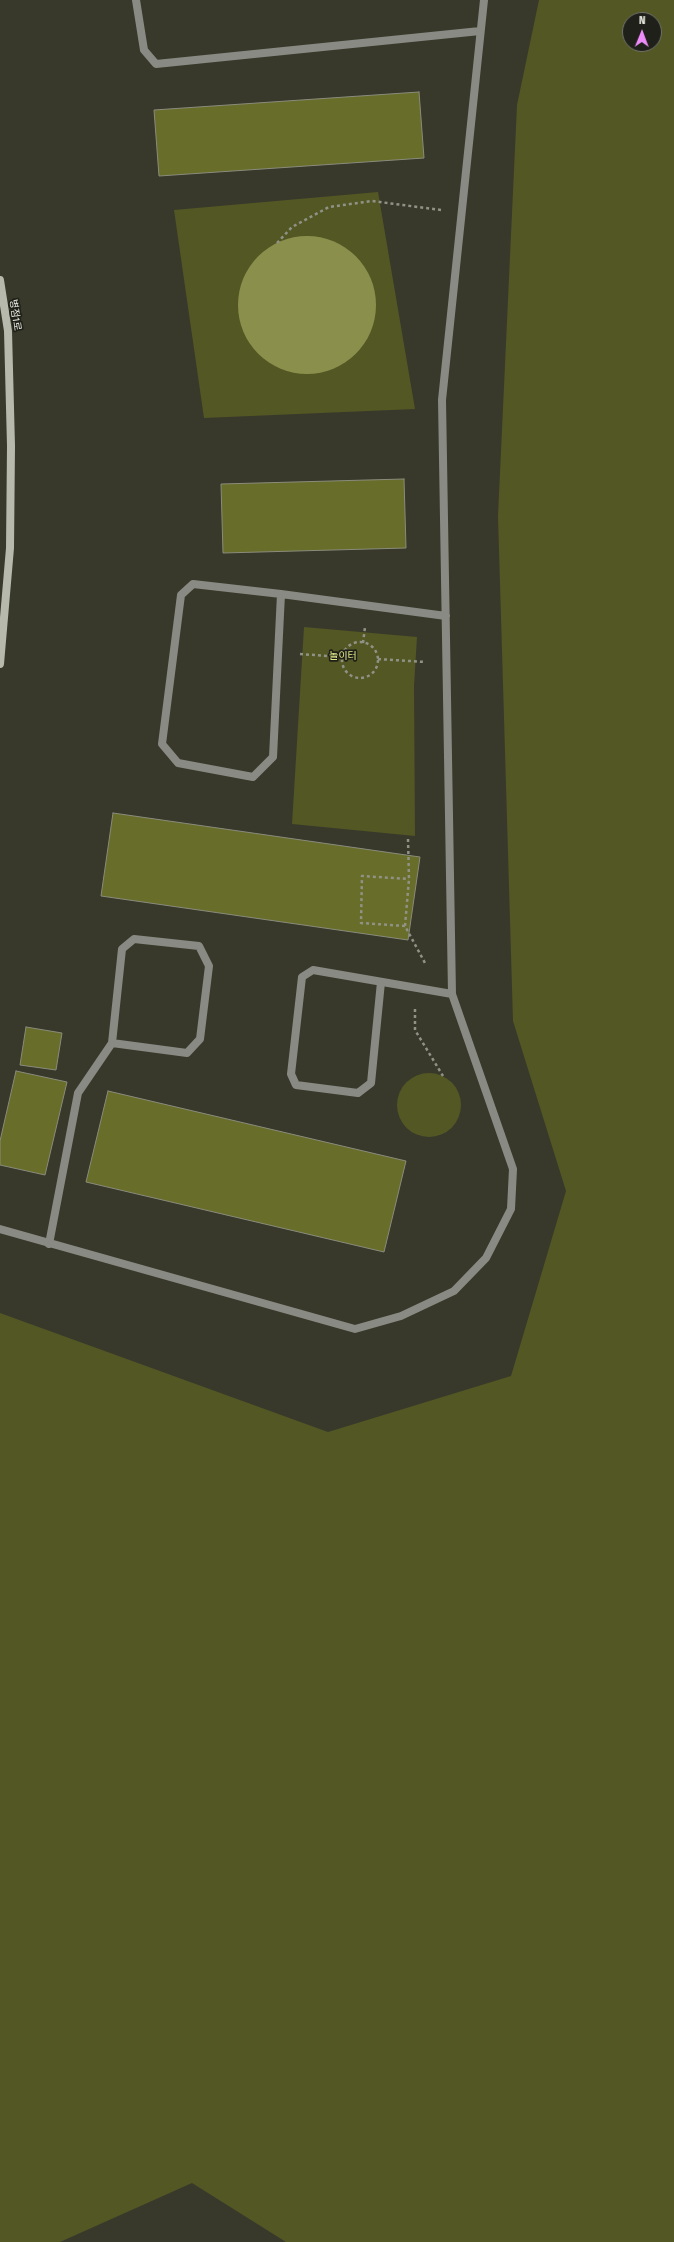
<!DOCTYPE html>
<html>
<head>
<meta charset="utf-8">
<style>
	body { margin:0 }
	#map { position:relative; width:674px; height:2242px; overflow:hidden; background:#38392b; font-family:"Fira Sans Condensed",sans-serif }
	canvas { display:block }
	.north { position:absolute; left:622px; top:12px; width:40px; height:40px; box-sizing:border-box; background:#1f2019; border:1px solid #707169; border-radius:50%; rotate:1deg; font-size:11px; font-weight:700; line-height:16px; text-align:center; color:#eaebe2 }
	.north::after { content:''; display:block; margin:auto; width:14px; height:18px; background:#ed8cf9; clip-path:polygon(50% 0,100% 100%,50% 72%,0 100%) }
</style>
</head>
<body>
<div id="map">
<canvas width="674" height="2242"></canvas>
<div class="north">N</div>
</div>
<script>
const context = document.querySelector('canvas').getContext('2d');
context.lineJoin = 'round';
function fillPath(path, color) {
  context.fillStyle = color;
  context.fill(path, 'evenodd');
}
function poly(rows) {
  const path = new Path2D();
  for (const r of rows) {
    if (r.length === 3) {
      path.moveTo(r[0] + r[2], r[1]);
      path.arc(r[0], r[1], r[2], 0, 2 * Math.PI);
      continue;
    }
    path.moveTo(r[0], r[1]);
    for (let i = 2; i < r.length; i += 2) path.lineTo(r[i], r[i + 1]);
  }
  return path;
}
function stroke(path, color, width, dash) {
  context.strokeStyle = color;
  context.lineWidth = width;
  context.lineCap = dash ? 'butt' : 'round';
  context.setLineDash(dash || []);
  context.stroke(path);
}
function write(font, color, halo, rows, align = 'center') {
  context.font = font + ' "Fira Sans Condensed","Noto Sans KR",sans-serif';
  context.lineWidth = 3.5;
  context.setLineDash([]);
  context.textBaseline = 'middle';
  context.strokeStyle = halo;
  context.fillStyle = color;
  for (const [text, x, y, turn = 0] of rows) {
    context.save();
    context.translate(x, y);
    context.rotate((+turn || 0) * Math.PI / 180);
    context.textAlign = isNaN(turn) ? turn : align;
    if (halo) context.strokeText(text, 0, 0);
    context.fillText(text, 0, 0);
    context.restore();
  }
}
fillPath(poly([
	[539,0,674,0,674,2242,286,2242,192,2183,60,2242,0,2242,0,1313,328,1432,511,1376,566,1191,513,1021,498,516,517,105],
	[630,20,654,20,654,44,630,44],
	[378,192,415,409,204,418,174,210],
	[304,627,417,637,414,686,415,836,292,824],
	[429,1105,32]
]), '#535724');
fillPath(poly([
	[307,305,69]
]), '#8a8f4c');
const building = poly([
	[419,92,424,158,159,176,154,110,419,92],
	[404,479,406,548,223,553,221,484,404,479],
	[113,813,420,857,408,940,101,896,113,813],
	[26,1027,62,1033,56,1070,20,1065,26,1027],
	[16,1071,67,1082,45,1175,0,1165,0,1141,16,1071],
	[108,1091,406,1161,384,1252,86,1182,108,1091]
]);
fillPath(building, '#686d29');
stroke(building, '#8a8c7c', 1);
stroke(poly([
	[277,243,292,227,329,207,372,201,441,210],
	[360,660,18],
	[363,643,365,627],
	[300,654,342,657],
	[378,659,425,662],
	[408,839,409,879,405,926,425,963],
	[405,926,361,923,362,876,409,879],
	[415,1009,415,1030,443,1076]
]), '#919286', 2.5, [3, 3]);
stroke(poly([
	[136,0,144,50,156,64,480,31],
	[281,594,273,757,253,777,178,763,162,744,181,595,193,584,281,594,446,616],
	[381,982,371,1083,358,1093,296,1085,291,1074,302,977,313,970,452,994],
	[0,1229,355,1329,401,1316,454,1291,486,1258,511,1209,513,1169,452,994,442,400,484,0],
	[49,1244,78,1093,112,1043,122,949,134,939,199,946,209,966,200,1039,187,1053,112,1043]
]), '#898a83', 8);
stroke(poly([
	[0,280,8,331,11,446,10,548,0,664]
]), '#b7b9ad', 8);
write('10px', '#eaebe2', '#1f2019', [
	["병점1로",15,315,82]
]);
write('10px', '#e1e988', '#1f2019', [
	["놀이터",343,656]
]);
</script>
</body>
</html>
